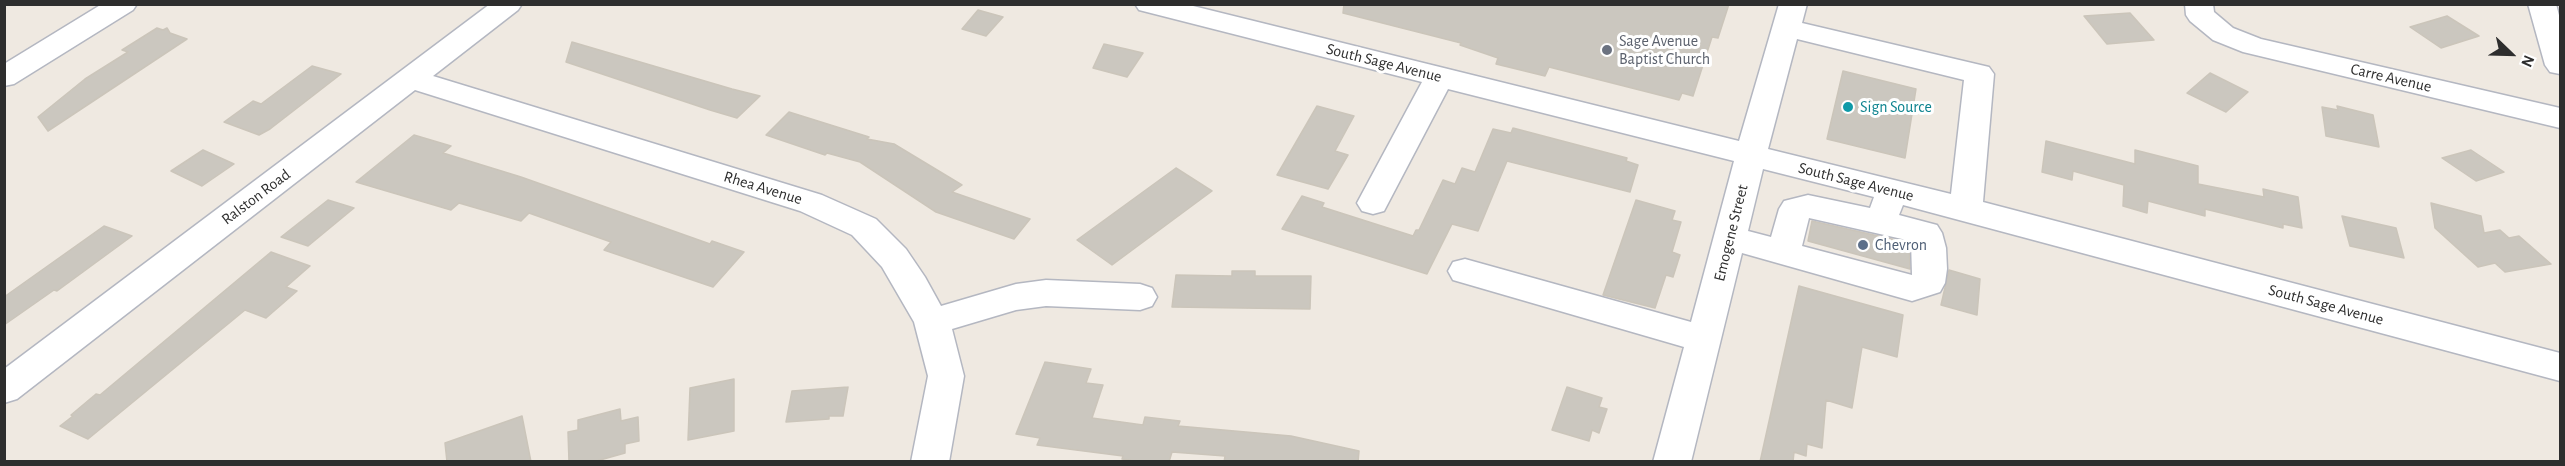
<!DOCTYPE html>
<html>
<head>
<meta charset="utf-8">
<style>
	body { margin:0 }
	#map { position:relative; width:2565px; height:466px; overflow:hidden; background:#efe9e1; font-family:"Alegreya Sans",sans-serif }
	canvas { display:block }
	.frame { position:absolute; inset:0; border:6px solid #2e2e2e; pointer-events:none }
	.north { position:absolute; left:2481px; top:24px; width:60px; height:60px; -webkit-text-stroke:4px #fff; paint-order:stroke; rotate:113deg; font-size:16px; font-weight:700; line-height:24px; text-align:center; color:#2e2e2e }
	.north::after { content:''; display:block; margin:auto; width:21px; height:27px; background:#2e2e2e; clip-path:polygon(50% 0,100% 100%,50% 72%,0 100%) }
</style>
</head>
<body>
<div id="map">
<canvas width="2565" height="466"></canvas>
<div class="frame"></div>
<div class="north">N</div>
</div>
<script>
const context = document.querySelector('canvas').getContext('2d');
context.lineJoin = 'round';
function fillPath(path, color) {
  context.fillStyle = color;
  context.fill(path, 'evenodd');
}
function poly(rows) {
  const path = new Path2D();
  for (const r of rows) {
    path.moveTo(r[0], r[1]);
    for (let i = 2; i < r.length; i += 2) path.lineTo(r[i], r[i + 1]);
  }
  return path;
}
function stroke(path, color, width, dash) {
  context.strokeStyle = color;
  context.lineWidth = width;
  context.lineCap = dash ? 'butt' : 'round';
  context.setLineDash(dash || []);
  context.stroke(path);
}
function write(font, color, halo, rows, align = 'center') {
  context.font = font + ' "Alegreya Sans",sans-serif';
  context.lineWidth = 6;
  context.setLineDash([]);
  context.textBaseline = 'middle';
  context.strokeStyle = halo;
  context.fillStyle = color;
  for (const [text, x, y, turn = 0] of rows) {
    context.save();
    context.translate(x, y);
    context.rotate((+turn || 0) * Math.PI / 180);
    context.textAlign = isNaN(turn) ? turn : align;
    if (halo) context.strokeText(text, 0, 0);
    context.fillText(text, 0, 0);
    context.restore();
  }
}
const building = poly([
	[1344,4,1729,4,1718,38,1712,37,1693,96,1682,93,1679,100,1549,67,1545,76,1496,64,1498,58,1460,45,1461,43,1343,13,1344,4],
	[978,10,1003,17,986,36,962,29,978,10],
	[2130,13,2154,40,2107,44,2084,16,2130,13],
	[2447,16,2479,36,2441,48,2410,27,2447,16],
	[157,28,163,30,167,28,170,33,187,39,48,131,38,117,85,79,128,52,122,50,157,28],
	[572,42,732,89,760,96,737,118,710,110,566,62,572,42],
	[1104,44,1126,49,1143,53,1127,77,1093,68,1104,44],
	[312,66,341,74,270,129,259,135,224,122,253,101,261,104,312,66],
	[1843,71,1916,89,1905,158,1827,139,1843,71],
	[2210,73,2248,92,2226,112,2187,93,2210,73],
	[1317,106,1354,116,1335,151,1348,155,1328,189,1277,175,1317,106],
	[2337,106,2373,115,2379,147,2326,136,2322,107,2338,110,2337,106],
	[789,112,869,137,867,139,894,144,962,185,952,192,1030,219,1014,239,936,212,860,162,827,153,825,155,766,135,789,112],
	[1513,128,1627,158,1626,161,1638,165,1630,192,1507,161,1478,231,1452,224,1427,274,1282,229,1302,196,1324,203,1322,207,1413,236,1416,230,1419,230,1443,180,1455,184,1462,168,1475,172,1493,129,1511,133,1513,128],
	[414,135,451,146,443,153,521,177,710,244,712,241,744,252,713,287,604,250,611,242,529,213,521,221,459,203,451,210,356,182,414,135],
	[2046,141,2135,164,2135,150,2198,166,2198,184,2264,197,2263,189,2298,197,2302,228,2283,224,2283,228,2205,209,2205,216,2148,201,2147,213,2123,206,2124,185,2073,171,2072,180,2042,172,2046,141],
	[203,150,234,164,202,186,171,171,203,150],
	[2471,150,2504,172,2476,181,2442,158,2471,150],
	[1176,168,1212,191,1112,265,1077,240,1176,168],
	[328,200,354,208,308,246,281,237,328,200],
	[1636,200,1675,211,1672,220,1681,222,1672,252,1680,255,1673,277,1666,275,1655,308,1603,295,1636,200],
	[2431,203,2481,216,2484,233,2500,230,2509,238,2519,236,2551,264,2505,272,2495,263,2478,267,2435,228,2431,203],
	[2342,216,2396,228,2404,258,2350,246,2342,216],
	[1812,221,1909,243,1910,269,1808,241,1812,221],
	[104,226,132,236,57,291,54,290,4,325,4,297,104,226],
	[271,252,310,266,286,287,297,291,266,318,245,310,88,439,60,426,73,416,71,415,96,394,100,395,271,252],
	[1949,270,1980,279,1977,315,1941,305,1949,270],
	[1232,271,1255,271,1255,276,1311,276,1310,309,1172,307,1176,275,1232,276,1232,271],
	[1799,286,1903,315,1897,357,1862,347,1852,408,1826,400,1822,448,1807,444,1806,456,1794,452,1793,462,1760,462,1799,286],
	[1045,362,1091,369,1086,383,1103,385,1092,418,1143,425,1145,417,1180,421,1178,426,1291,436,1359,451,1358,462,1224,462,1225,456,1172,452,1169,462,1141,462,1122,459,1123,456,1037,445,1040,438,1016,434,1045,362],
	[734,379,734,431,688,440,690,388,734,379],
	[848,387,843,416,829,416,829,419,786,422,792,391,848,387],
	[1567,387,1602,398,1599,407,1607,409,1599,433,1592,430,1589,441,1552,430,1567,387],
	[620,409,621,421,638,417,639,441,625,444,625,453,593,462,569,462,568,432,578,430,578,420,620,409],
	[522,416,531,462,447,462,445,443,522,416]
]);
fillPath(building, '#cbc7bf');
stroke(building, '#cbc5ba', 1.5);
const minor = poly([
	[102,4,137,4,133,10,14,84,4,86,4,64,102,4],
	[490,4,522,4,518,10,433,76,822,195,876,219,906,249,925,277,941,306,1016,284,1046,280,1140,284,1152,288,1157,297,1152,306,1140,310,1046,306,1016,310,952,329,964,376,949,462,911,462,928,376,914,322,882,267,852,235,800,211,415,90,17,399,4,403,4,369,490,4],
	[1135,4,1185,4,1739,141,1779,4,1807,4,1802,23,1989,67,1994,74,1983,202,2560,353,2560,381,1903,205,1899,215,1937,225,1942,233,1946,248,1947,269,1945,283,1940,292,1912,301,1742,253,1691,462,1653,462,1684,347,1453,280,1448,271,1453,262,1465,259,1691,322,1734,161,1448,89,1384,211,1373,214,1362,211,1357,203,1422,82,1139,10,1135,4],
	[1797,39,1964,80,1951,194,1768,149,1797,39],
	[1763,169,1874,197,1870,208,1808,195,1784,201,1779,209,1771,237,1748,231,1763,169],
	[1809,218,1911,241,1912,275,1802,246,1809,218],
	[2185,4,2213,4,2214,12,2233,28,2261,39,2560,108,2560,128,2243,52,2213,40,2190,21,2186,15,2185,4],
	[2528,4,2556,4,2560,19,2560,74,2550,72,2545,65,2528,4]
]);
stroke(minor, '#b4b7c1', 3);
fillPath(minor, '#fff');
for (const [x, y, r, color] of [
	[1607,50,6,"#6b7280"],
	[1848,107,6,"#0f9aa8"],
	[1863,245,6,"#5c6f8a"]
]) {
  const dot = new Path2D();
  dot.arc(x, y, r, 0, 2 * Math.PI);
  context.fillStyle = color;
  context.fill(dot);
  stroke(dot, '#fff', 2);
}
write('16px', '#5b616d', '#fff', [
	["Sage Avenue",1619,41],
	["Baptist Church",1619,59]
], 'left');
write('16px', '#2e2e2e', '#fff', [
	["South Sage Avenue",1384,63,14],
	["Carre Avenue",2391,78,13],
	["South Sage Avenue",1856,182,14],
	["Rhea Avenue",763,188,17],
	["Ralston Road",256,197,-37],
	["Emogene Street",1731,233,-76],
	["South Sage Avenue",2326,305,15]
]);
write('16px', '#0d838f', '#fff', [
	["Sign Source",1860,107]
], 'left');
write('16px', '#4e5e75', '#fff', [
	["Chevron",1875,245]
], 'left');
</script>
</body>
</html>
